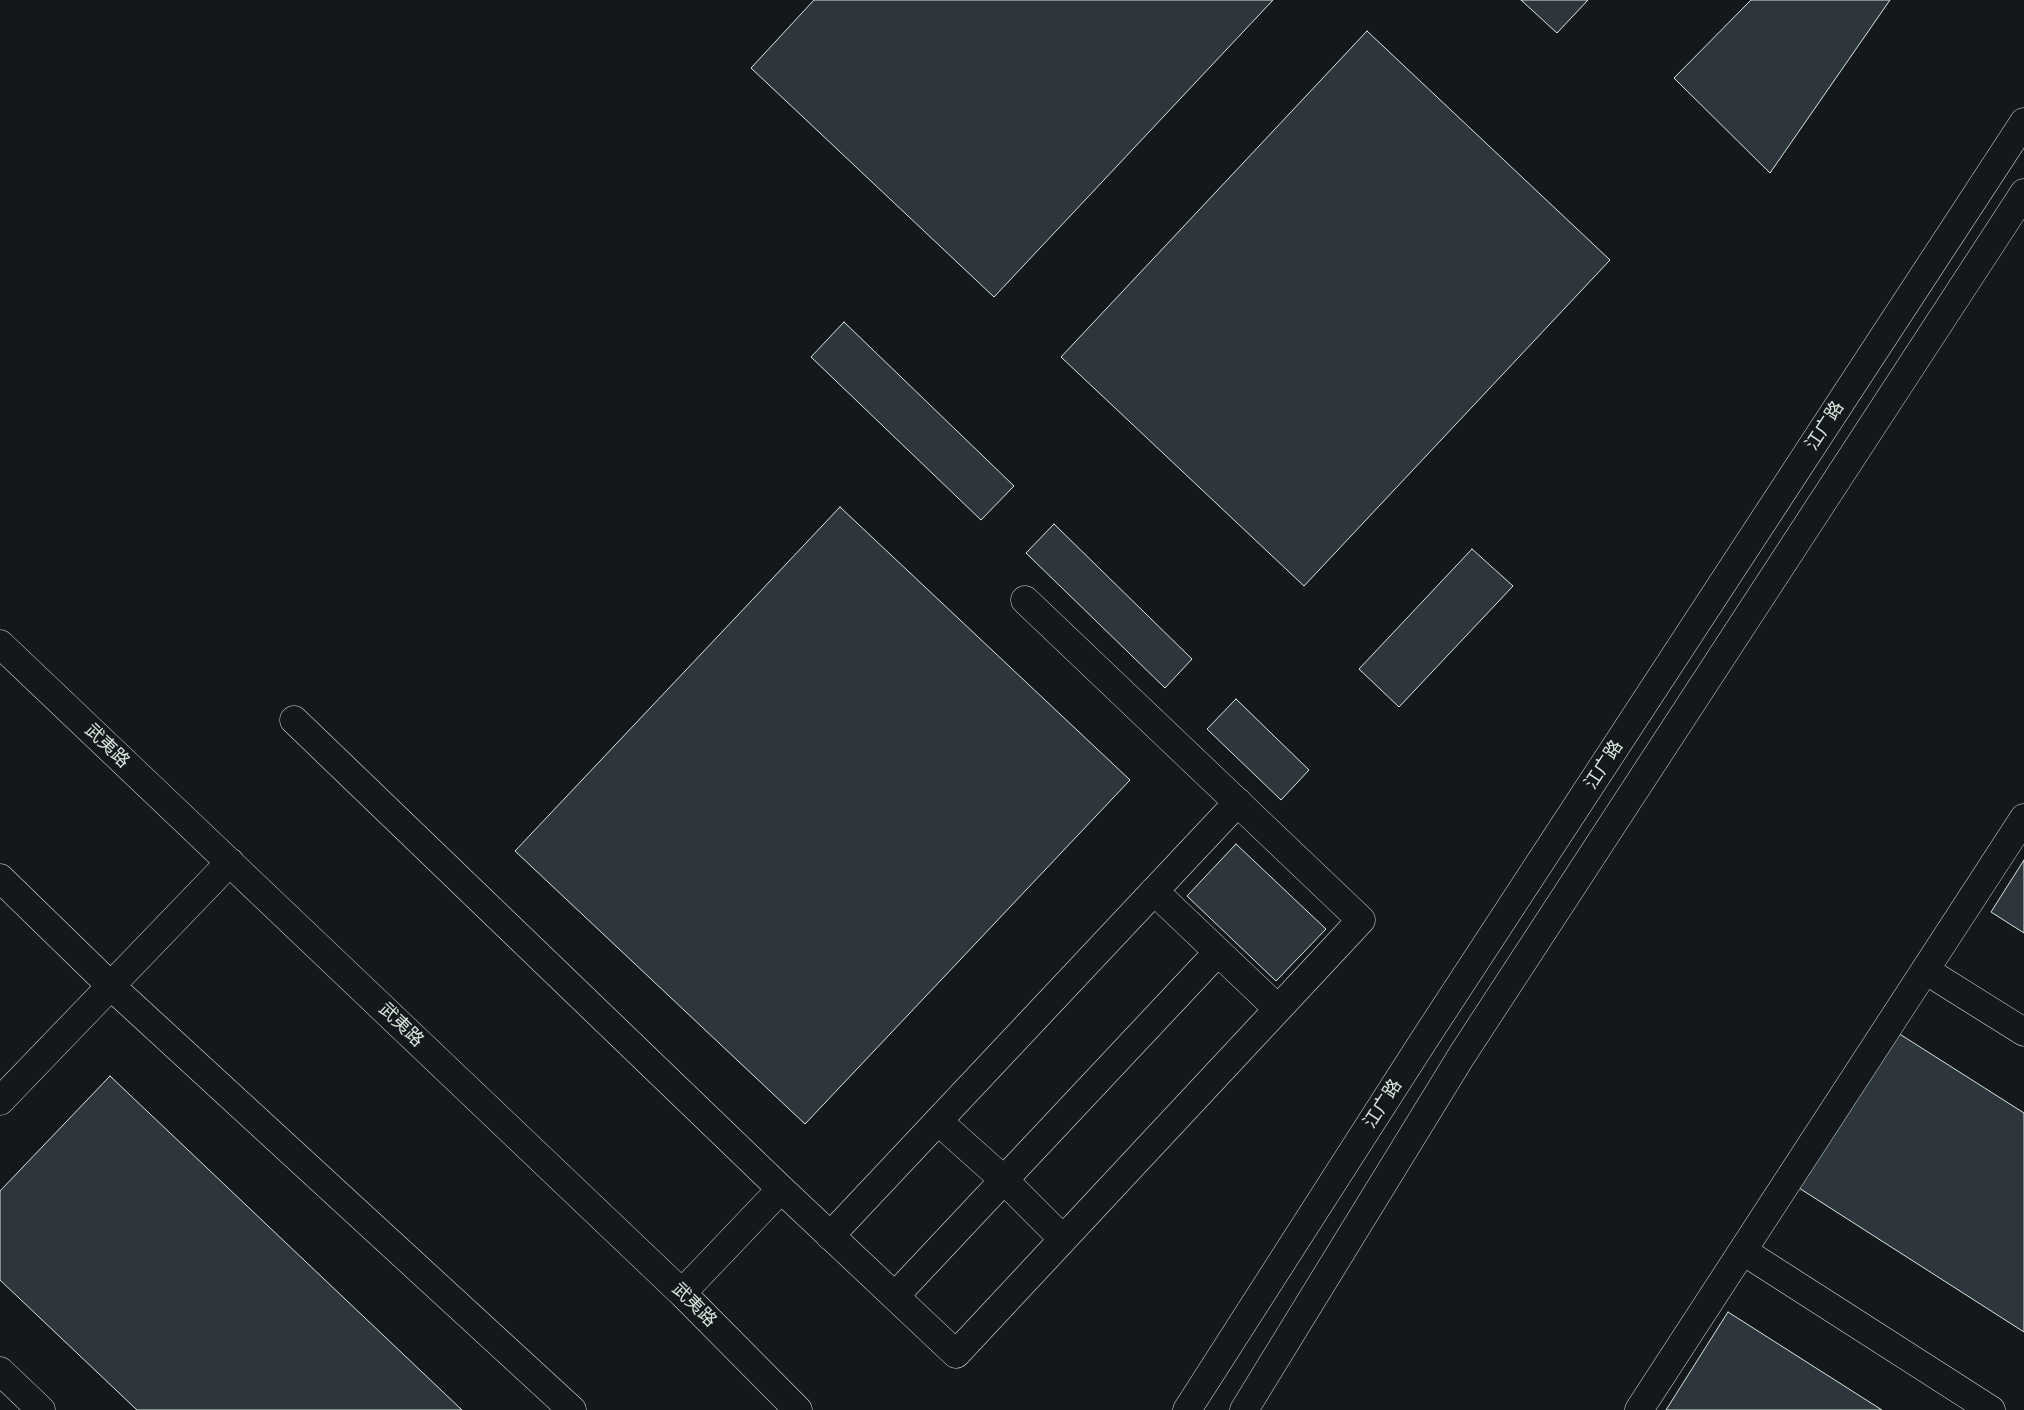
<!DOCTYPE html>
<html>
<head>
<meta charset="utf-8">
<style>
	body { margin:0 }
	canvas { display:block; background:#14181c }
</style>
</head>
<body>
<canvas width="2024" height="1410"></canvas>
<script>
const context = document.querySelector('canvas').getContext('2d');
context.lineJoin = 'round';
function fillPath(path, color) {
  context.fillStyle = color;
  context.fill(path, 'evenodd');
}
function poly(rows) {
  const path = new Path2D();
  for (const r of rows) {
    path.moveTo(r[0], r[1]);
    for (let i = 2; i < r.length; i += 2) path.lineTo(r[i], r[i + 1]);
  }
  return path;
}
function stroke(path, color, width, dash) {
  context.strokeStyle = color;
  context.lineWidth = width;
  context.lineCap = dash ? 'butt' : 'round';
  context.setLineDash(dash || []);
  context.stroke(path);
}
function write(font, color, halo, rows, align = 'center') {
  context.font = font + ' Literata,"Noto Sans SC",serif';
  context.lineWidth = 4;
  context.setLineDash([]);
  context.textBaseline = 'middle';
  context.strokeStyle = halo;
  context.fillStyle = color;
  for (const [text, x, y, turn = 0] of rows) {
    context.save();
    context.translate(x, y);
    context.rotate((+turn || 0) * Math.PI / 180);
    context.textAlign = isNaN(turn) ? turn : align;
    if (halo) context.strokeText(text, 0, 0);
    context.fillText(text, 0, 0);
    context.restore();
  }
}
const building = poly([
	[814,0,1273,0,994,297,751,68,814,0],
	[1521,0,1588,0,1557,33,1521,0],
	[1751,0,1890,0,1770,173,1674,78,1751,0],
	[1367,31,1610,260,1304,586,1061,357,1367,31],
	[844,322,1014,486,981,520,811,357,844,322],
	[840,507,1130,780,805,1124,515,851,840,507],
	[1054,524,1192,659,1165,688,1026,553,1054,524],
	[1472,549,1513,586,1399,707,1359,669,1472,549],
	[1236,699,1309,770,1281,800,1207,729,1236,699],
	[1236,844,1326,929,1276,981,1187,896,1236,844],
	[2024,860,2024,933,1991,912,2024,860],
	[1898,1033,2024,1113,2024,1332,1799,1188,1898,1033],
	[110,1076,462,1410,137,1410,0,1280,0,1191,110,1076],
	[1728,1312,1882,1410,1666,1410,1728,1312]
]);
fillPath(building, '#2c363c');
stroke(building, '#d8e6dc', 1);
const minor = poly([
	[0,644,682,1293,798,1410],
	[294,720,781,1189,956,1354,1361,920,1025,600],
	[0,878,111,986,572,1410],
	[1154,891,1278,1009],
	[1925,970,2024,1032],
	[0,1101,230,862],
	[938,1121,1004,1180,1063,1239],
	[830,1236,1238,802],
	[1743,1251,1991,1410],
	[682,1293,781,1189],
	[895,1296,1218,952],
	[0,1371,41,1410],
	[1639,1410,2024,818]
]);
const major = poly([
	[1187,1410,1424,1040,2024,122],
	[1244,1410,1462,1055,2024,193]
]);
stroke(minor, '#d8e6dc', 29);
stroke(major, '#d8e6dc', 29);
stroke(minor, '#14181c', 28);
stroke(major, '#14181c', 28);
write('18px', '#d8e6dc', '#14181c', [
	["江广路",1825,426,-57],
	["武夷路",107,746,44],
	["江广路",1604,765,-57],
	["武夷路",401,1025,44],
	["江广路",1383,1104,-57],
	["武夷路",694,1305,45]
]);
</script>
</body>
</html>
